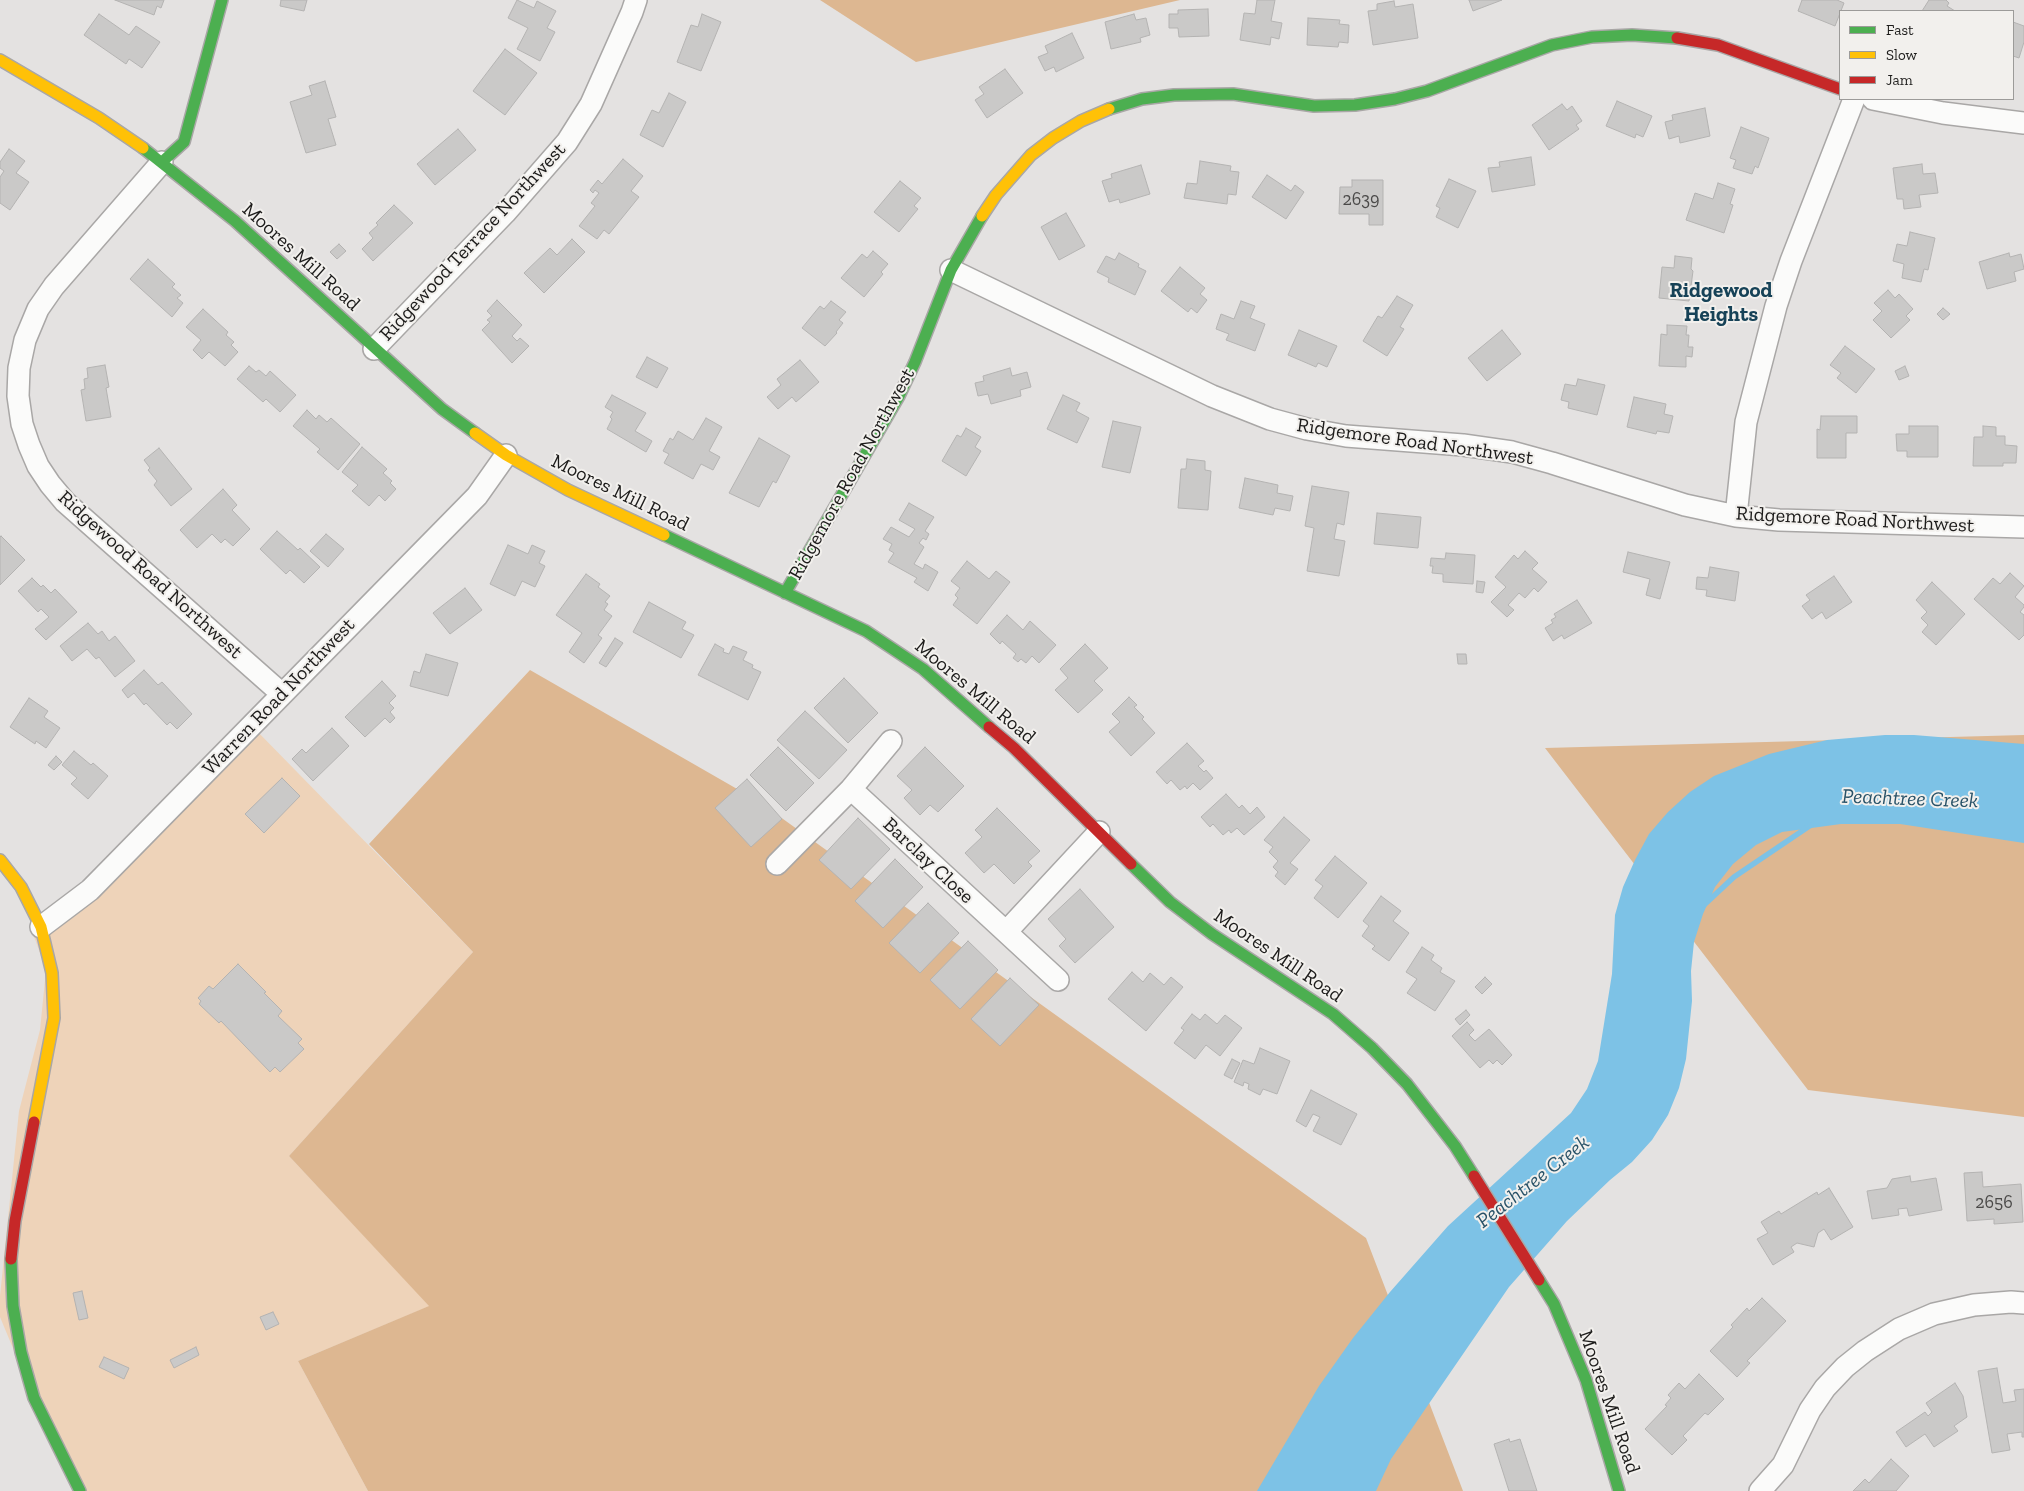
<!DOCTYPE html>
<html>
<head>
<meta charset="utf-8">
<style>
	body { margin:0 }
	#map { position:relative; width:2024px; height:1491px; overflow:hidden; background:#e4e2e1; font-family:"Zilla Slab",serif }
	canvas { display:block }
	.legend { position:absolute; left:1839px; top:10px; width:175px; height:90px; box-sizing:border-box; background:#f2f0ed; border:1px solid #9c9b99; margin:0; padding:6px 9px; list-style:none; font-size:15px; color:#1c1b1a }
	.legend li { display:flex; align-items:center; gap:10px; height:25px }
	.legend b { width:25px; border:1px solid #9c9b99 }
</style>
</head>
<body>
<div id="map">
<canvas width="2024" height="1491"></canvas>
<ul class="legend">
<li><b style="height:6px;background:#4caf50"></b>Fast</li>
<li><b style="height:6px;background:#ffc107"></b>Slow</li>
<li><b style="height:6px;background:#c62828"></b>Jam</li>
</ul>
</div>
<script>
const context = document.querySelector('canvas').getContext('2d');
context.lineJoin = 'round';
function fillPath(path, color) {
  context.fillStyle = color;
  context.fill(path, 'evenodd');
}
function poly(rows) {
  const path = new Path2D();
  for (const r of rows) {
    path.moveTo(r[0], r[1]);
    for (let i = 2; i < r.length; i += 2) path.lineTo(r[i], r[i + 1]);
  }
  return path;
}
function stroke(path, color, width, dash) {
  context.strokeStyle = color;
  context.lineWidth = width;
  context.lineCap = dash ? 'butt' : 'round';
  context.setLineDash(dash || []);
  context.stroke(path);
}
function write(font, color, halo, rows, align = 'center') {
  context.font = font + ' "Zilla Slab",serif';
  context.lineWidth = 4;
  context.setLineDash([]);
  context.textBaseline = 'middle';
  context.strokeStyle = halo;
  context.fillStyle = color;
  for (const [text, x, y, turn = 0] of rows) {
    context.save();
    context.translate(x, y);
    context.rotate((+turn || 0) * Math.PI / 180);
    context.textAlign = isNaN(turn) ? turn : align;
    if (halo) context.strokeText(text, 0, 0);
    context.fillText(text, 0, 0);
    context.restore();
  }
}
fillPath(poly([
	[254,728,473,952,289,1156,430,1306,298,1361,368,1491,77,1491,64,1471,0,1317,0,1296,19,1111,40,1030,46,970,30,925,87,904]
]), '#eed3b9');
fillPath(poly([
	[820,0,1180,0,916,62],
	[530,670,758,801,1366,1238,1463,1491,368,1491,298,1361,429,1306,289,1156,473,952,369,844],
	[2024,735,2024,1117,1808,1090,1545,748]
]), '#ddb791');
fillPath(poly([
	[1885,735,1914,735,2024,744,2024,843,1900,824,1841,824,1782,832,1756,845,1733,864,1715,887,1703,914,1694,942,1691,971,1692,1001,1686,1059,1679,1088,1668,1115,1652,1140,1632,1162,1610,1180,1567,1221,1509,1287,1391,1459,1376,1491,1257,1491,1319,1386,1353,1338,1390,1292,1448,1226,1571,1113,1587,1089,1598,1061,1612,974,1615,915,1623,887,1635,860,1649,834,1668,812,1690,792,1714,776,1769,754,1827,740]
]), '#7dc2e6');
stroke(poly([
	[1704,905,1734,877,1811,825]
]), '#7dc2e6', 5.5);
const building = poly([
	[115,0,164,0,161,8,157,6,154,15,115,0],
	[281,0,307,0,304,11,280,6,281,0],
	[517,0,534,8,537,1,556,11,547,28,555,32,540,61,517,49,528,28,508,18,517,0],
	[1257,0,1275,0,1271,21,1282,23,1279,39,1271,37,1270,45,1240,40,1244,13,1255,14,1257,0],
	[1469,0,1502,0,1473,11,1469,0],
	[1802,0,1837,0,1844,3,1835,26,1798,11,1802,0],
	[1929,0,1946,0,1949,3,1947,6,1955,11,1922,11,1929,0],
	[1394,1,1395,7,1413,4,1418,38,1373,45,1368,11,1377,10,1377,4,1394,1],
	[1208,9,1209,36,1179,37,1178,28,1169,28,1169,14,1178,14,1178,10,1208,9],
	[99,14,129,35,136,26,160,42,142,68,129,59,126,64,84,35,99,14],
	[702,14,721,22,701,71,677,62,691,25,698,27,702,14],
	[1134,14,1136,20,1146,18,1150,35,1140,38,1141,42,1111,49,1105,22,1134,14],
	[1308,18,1340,20,1339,24,1349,25,1348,43,1339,42,1338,47,1307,45,1308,18],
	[2013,22,2024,26,2024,42,2019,58,2013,56,2013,22],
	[1072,33,1084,58,1056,72,1054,67,1045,71,1038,57,1048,53,1045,46,1072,33],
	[505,49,537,73,505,115,473,91,505,49],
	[1005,69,1023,93,987,118,975,100,984,94,979,87,1005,69],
	[325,81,336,117,328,119,336,145,306,153,290,102,312,95,309,86,325,81],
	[669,93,686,102,663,147,640,135,652,110,659,113,669,93],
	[1617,101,1652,116,1643,137,1636,134,1635,138,1606,126,1617,101],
	[1562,104,1567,110,1572,106,1582,121,1576,125,1579,129,1549,150,1532,125,1562,104],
	[1705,108,1710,136,1680,143,1679,136,1669,139,1665,122,1673,120,1672,115,1705,108],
	[1741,127,1769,138,1758,168,1755,166,1752,174,1733,168,1736,160,1730,158,1741,127],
	[458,129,476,150,435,185,417,164,458,129],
	[9,149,25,161,16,173,29,182,10,210,0,203,0,177,4,171,0,168,0,162,9,149],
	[1531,157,1535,185,1492,192,1488,168,1500,167,1499,162,1531,157],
	[623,159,643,176,631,191,639,197,609,234,604,230,597,239,579,226,595,206,591,203,599,193,595,190,593,193,590,190,598,180,602,184,623,159],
	[1200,161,1231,166,1230,171,1239,172,1236,195,1228,194,1227,204,1184,198,1187,183,1197,184,1200,161],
	[1922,164,1923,174,1935,173,1938,193,1919,195,1921,207,1904,209,1903,199,1897,199,1893,168,1922,164],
	[1141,165,1150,194,1120,203,1119,199,1109,202,1102,181,1112,178,1111,174,1141,165],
	[1267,175,1291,191,1295,185,1304,192,1286,219,1252,197,1267,175],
	[1449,179,1476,191,1458,228,1436,217,1440,208,1436,206,1449,179],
	[1352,180,1383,180,1383,225,1369,225,1369,214,1339,214,1340,187,1352,187,1352,180],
	[900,181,921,198,914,206,918,209,899,232,874,212,900,181],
	[1718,183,1735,189,1730,204,1733,205,1724,233,1686,220,1695,193,1713,199,1718,183],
	[394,205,413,223,373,261,362,249,373,238,369,233,378,225,376,223,394,205],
	[1066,213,1085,246,1059,260,1041,227,1066,213],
	[1910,232,1935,238,1928,270,1924,269,1921,282,1902,278,1904,264,1893,261,1897,244,1907,246,1910,232],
	[572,239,585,252,544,293,524,273,550,248,557,255,572,239],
	[339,244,346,251,337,259,330,252,339,244],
	[873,251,888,264,881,272,883,274,864,297,841,278,862,254,867,258,873,251],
	[1119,253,1139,264,1138,267,1146,271,1135,295,1108,282,1109,278,1097,272,1106,256,1115,260,1119,253],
	[2009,253,2010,257,2021,254,2024,269,2014,272,2016,281,1987,289,1979,262,2009,253],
	[1675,256,1692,258,1691,269,1693,271,1689,301,1659,298,1662,267,1674,268,1675,256],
	[148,259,175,284,172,287,181,295,177,298,183,303,172,317,130,279,148,259],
	[1180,267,1205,288,1200,294,1207,300,1197,313,1191,308,1188,312,1161,291,1180,267],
	[1888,290,1895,298,1899,294,1913,309,1906,316,1910,320,1891,338,1873,320,1882,311,1874,303,1888,290],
	[1397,296,1413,305,1400,327,1404,329,1387,356,1363,341,1378,316,1382,318,1397,296],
	[497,300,522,325,512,336,517,341,520,338,529,346,512,363,482,330,490,322,487,320,492,316,487,311,497,300],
	[831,301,846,312,839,320,843,323,836,332,837,333,825,346,802,328,820,306,824,309,831,301],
	[1241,301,1255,306,1250,318,1265,324,1255,351,1226,340,1229,334,1216,329,1221,314,1234,319,1241,301],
	[1943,308,1950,314,1943,320,1937,314,1943,308],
	[203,309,228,332,226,335,234,342,231,345,238,352,225,366,209,352,202,359,193,350,201,340,186,327,203,309],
	[1667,325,1687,326,1686,335,1689,335,1688,347,1693,347,1692,357,1686,356,1686,367,1659,366,1661,334,1667,335,1667,325],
	[1299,330,1337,346,1327,367,1318,363,1316,367,1288,355,1299,330],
	[1502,330,1521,354,1487,381,1468,358,1502,330],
	[1845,346,1875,369,1856,393,1837,378,1841,373,1830,365,1845,346],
	[647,357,668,368,657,388,636,377,647,357],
	[800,360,819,382,796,402,792,397,778,409,767,397,781,385,777,379,800,360],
	[105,365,109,387,106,388,111,417,86,421,81,390,85,389,84,379,88,378,87,368,105,365],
	[249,366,256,372,259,370,266,376,270,371,296,395,280,412,266,399,263,402,237,379,249,366],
	[1905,366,1909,376,1899,380,1895,371,1905,366],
	[1010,368,1012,376,1027,372,1031,387,1020,390,1021,396,991,404,988,394,978,396,975,383,984,381,983,376,1010,368],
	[1578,379,1605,385,1597,415,1568,408,1569,402,1561,400,1565,384,1576,386,1578,379],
	[612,395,646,413,635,431,652,441,646,452,607,429,612,419,610,417,613,412,605,407,612,395],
	[1063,395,1080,403,1076,411,1089,418,1077,443,1047,429,1063,395],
	[1634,397,1666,404,1664,414,1673,416,1669,433,1657,431,1656,434,1627,427,1634,397],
	[307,410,316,419,319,415,327,422,331,418,360,444,338,470,317,452,320,449,293,426,307,410],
	[1821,416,1857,416,1857,433,1846,433,1846,458,1817,458,1817,429,1820,430,1821,416],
	[706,418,722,427,709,451,720,457,713,470,701,464,693,479,664,463,669,454,663,451,670,438,673,440,678,431,693,440,706,418],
	[1113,421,1141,427,1130,473,1102,467,1113,421],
	[1909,426,1938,426,1938,457,1907,457,1907,451,1897,451,1896,434,1909,434,1909,426],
	[1983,426,1996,427,1996,436,2005,436,2005,445,2017,446,2016,463,2003,463,2003,466,1973,466,1974,437,1983,437,1983,426],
	[966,428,981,437,975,447,981,451,966,476,942,461,957,435,961,437,966,428],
	[759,438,790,456,776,483,773,481,759,507,729,493,759,438],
	[362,447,387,469,383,473,392,481,390,483,396,489,385,501,379,495,369,506,352,491,358,485,342,472,362,447],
	[159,448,192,489,171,506,154,485,157,481,148,470,150,468,144,460,159,448],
	[1187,459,1205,461,1205,470,1211,471,1208,510,1178,508,1181,469,1186,469,1187,459],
	[1245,478,1278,485,1277,493,1293,496,1290,511,1275,508,1273,515,1239,508,1245,478],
	[1312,486,1349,492,1344,525,1337,523,1334,539,1345,541,1339,576,1307,571,1314,528,1305,526,1312,486],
	[223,489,237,505,232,510,250,529,233,546,225,539,221,543,212,534,197,548,180,530,223,489],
	[909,503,934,517,925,531,929,534,926,540,923,538,919,543,924,547,914,564,923,569,925,564,938,572,928,591,914,582,917,578,888,562,894,553,889,550,892,544,883,539,891,527,909,537,915,529,899,520,909,503],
	[1377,513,1421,517,1418,548,1374,544,1377,513],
	[277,531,298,550,300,548,320,567,304,583,290,570,286,574,260,549,277,531],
	[326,534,344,549,328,567,310,551,326,534],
	[1,536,25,560,0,585,0,537,1,536],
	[508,545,528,554,532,545,545,551,539,563,545,566,535,587,522,581,515,596,490,584,508,545],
	[1525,551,1538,563,1532,569,1547,582,1538,592,1534,588,1525,598,1519,593,1508,605,1514,610,1507,617,1491,602,1506,587,1495,577,1514,555,1518,559,1525,551],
	[1628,552,1670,562,1660,599,1646,595,1650,579,1623,572,1628,552],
	[1446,553,1475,555,1473,584,1443,582,1443,574,1432,573,1433,566,1430,566,1431,558,1445,559,1446,553],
	[967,561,989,579,996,571,1010,582,977,624,953,605,958,598,955,595,960,588,951,581,967,561],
	[1710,567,1739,572,1735,601,1706,596,1707,590,1696,589,1697,577,1708,578,1710,567],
	[2010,573,2024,586,2015,597,2024,605,2024,607,2020,612,2024,615,2024,635,2019,640,1974,599,1993,578,2000,584,2010,573],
	[586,574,600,584,598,587,610,596,605,602,608,604,604,610,612,616,598,635,602,638,584,663,569,652,582,633,556,615,586,574],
	[1834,576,1852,602,1826,619,1822,612,1812,619,1802,606,1810,600,1806,595,1834,576],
	[32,578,41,587,43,585,51,593,55,589,77,612,46,640,35,629,49,617,41,609,38,612,18,591,32,578],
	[1477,581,1485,582,1483,593,1476,592,1477,581],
	[1932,582,1965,614,1936,645,1922,632,1928,625,1921,618,1927,612,1916,600,1932,582],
	[465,588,482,610,450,634,433,613,465,588],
	[1577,600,1592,623,1564,639,1562,635,1553,641,1545,628,1553,623,1551,620,1556,617,1554,614,1577,600],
	[649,602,686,622,682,629,694,635,681,658,633,632,649,602],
	[1007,615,1023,630,1030,621,1056,645,1039,663,1032,656,1026,663,1021,659,1018,662,1013,658,1016,654,1002,641,1000,644,990,634,1007,615],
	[88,623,98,634,102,631,109,641,115,636,135,661,115,677,99,657,96,659,87,649,72,661,60,646,88,623],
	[615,638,623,643,606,667,599,663,615,638],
	[715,644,724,649,723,652,729,654,733,646,747,652,743,660,753,665,752,668,761,672,748,700,698,675,715,644],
	[1085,644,1108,668,1094,681,1103,690,1078,713,1055,690,1068,678,1060,669,1085,644],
	[426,654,458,663,448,696,410,686,414,671,420,673,426,654],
	[1457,654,1466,654,1467,664,1458,664,1457,654],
	[144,670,158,685,162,682,192,714,177,729,170,722,167,725,146,703,144,705,134,693,128,698,122,690,144,670],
	[844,678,878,713,848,743,814,708,844,678],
	[382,681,396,696,389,703,394,708,390,712,395,718,390,723,385,718,365,737,345,717,382,681],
	[1129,697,1137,705,1134,707,1144,717,1142,719,1155,733,1131,756,1109,732,1120,722,1112,714,1129,697],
	[29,698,48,711,44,717,60,728,46,748,36,741,35,744,10,727,29,698],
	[805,711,847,750,819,779,777,740,805,711],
	[332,728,349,746,313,781,292,759,302,749,306,753,332,728],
	[1187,743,1204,761,1198,766,1204,772,1206,770,1213,778,1200,790,1193,783,1187,789,1185,786,1180,790,1171,780,1167,784,1156,772,1187,743],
	[778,747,814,783,786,811,750,775,778,747],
	[925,747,964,786,938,812,930,805,920,815,904,798,912,790,897,776,925,747],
	[74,751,91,765,93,763,108,776,88,799,71,784,77,778,62,765,74,751],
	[56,756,62,762,54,770,48,765,56,756],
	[282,778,300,796,264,833,245,814,282,778],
	[747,779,782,819,751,847,715,808,747,779],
	[1226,794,1239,808,1242,805,1250,814,1257,807,1265,817,1244,835,1237,828,1231,833,1229,830,1223,835,1213,824,1210,827,1201,817,1226,794],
	[997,808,1040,851,1028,862,1032,866,1014,884,994,864,984,873,965,853,982,837,975,830,997,808],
	[1284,817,1310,840,1290,863,1298,869,1285,885,1275,876,1278,872,1273,867,1278,861,1269,852,1273,847,1264,840,1284,817],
	[858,818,890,849,851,889,819,860,858,818],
	[1335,856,1367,883,1338,918,1314,898,1323,886,1315,880,1335,856],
	[895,859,923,887,883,928,855,901,895,859],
	[1080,889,1114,927,1075,963,1059,946,1066,939,1048,919,1080,889],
	[1381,896,1401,911,1393,921,1409,933,1389,961,1372,949,1375,946,1362,936,1369,926,1363,921,1381,896],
	[928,903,959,933,920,973,889,943,928,903],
	[968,941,998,970,960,1009,930,980,968,941],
	[1422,947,1434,955,1431,960,1442,968,1440,972,1455,981,1435,1011,1407,993,1417,979,1406,972,1422,947],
	[238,964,266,992,264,993,282,1011,278,1016,302,1039,298,1043,304,1049,280,1072,275,1067,270,1072,221,1021,219,1023,199,1004,201,1001,198,998,209,986,213,989,238,964],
	[1132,972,1143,982,1150,973,1164,985,1171,977,1183,987,1146,1031,1108,999,1132,972],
	[1485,977,1492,984,1482,994,1475,987,1485,977],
	[1010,978,1039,1005,1000,1046,971,1019,1010,978],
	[1466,1010,1470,1015,1460,1025,1455,1019,1466,1010],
	[1192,1014,1200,1020,1205,1014,1217,1024,1225,1015,1242,1028,1220,1056,1206,1045,1195,1059,1174,1043,1184,1030,1181,1028,1192,1014],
	[1467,1022,1474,1030,1469,1035,1475,1041,1489,1029,1512,1055,1502,1065,1497,1060,1493,1064,1489,1060,1480,1068,1452,1036,1467,1022],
	[1260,1048,1290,1061,1277,1094,1263,1089,1260,1095,1248,1089,1249,1084,1244,1082,1243,1086,1234,1082,1243,1060,1254,1064,1260,1048],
	[1232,1059,1240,1063,1232,1079,1224,1075,1232,1059],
	[1311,1090,1357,1114,1341,1145,1313,1131,1320,1117,1313,1114,1306,1127,1296,1121,1311,1090],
	[1982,1172,1983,1187,2021,1184,2023,1222,1994,1224,1994,1219,1967,1221,1964,1173,1982,1172],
	[1910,1176,1911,1182,1936,1178,1942,1210,1909,1216,1907,1208,1898,1209,1899,1215,1872,1219,1867,1191,1887,1188,1892,1179,1910,1176],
	[1829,1188,1853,1227,1831,1240,1824,1229,1818,1233,1814,1247,1797,1243,1791,1247,1794,1252,1773,1265,1757,1239,1768,1233,1761,1222,1779,1211,1781,1214,1817,1192,1818,1195,1829,1188],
	[82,1291,88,1318,79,1320,73,1293,82,1291],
	[1762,1298,1786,1321,1747,1361,1750,1363,1737,1377,1710,1351,1733,1327,1731,1325,1747,1308,1749,1311,1762,1298],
	[273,1312,279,1324,266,1330,260,1317,273,1312],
	[196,1347,199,1355,174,1368,170,1360,196,1347],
	[104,1357,129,1368,124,1379,99,1367,104,1357],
	[1997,1368,2003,1403,2016,1401,2014,1390,2024,1389,2024,1437,2022,1437,2022,1432,2007,1434,2010,1450,1992,1453,1978,1371,1997,1368],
	[1699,1374,1724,1399,1708,1415,1705,1413,1683,1436,1687,1440,1672,1455,1645,1429,1667,1406,1665,1405,1671,1398,1668,1395,1679,1383,1685,1389,1699,1374],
	[1955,1383,1963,1396,1967,1417,1954,1426,1958,1431,1934,1447,1925,1434,1906,1447,1896,1432,1925,1412,1928,1416,1932,1412,1926,1403,1955,1383],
	[1509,1439,1510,1442,1520,1439,1537,1491,1509,1491,1494,1444,1509,1439],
	[1891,1459,1909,1476,1896,1491,1853,1491,1865,1479,1869,1483,1891,1459]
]);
fillPath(building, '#cac9c8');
stroke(building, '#b4b3b2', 1);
const street = poly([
	[1873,99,1943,113,2024,123],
	[162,162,54,286,38,309,25,340,19,368,18,396,22,424,29,445,38,466,50,484,65,502,282,694],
	[951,270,1212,396,1270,419,1307,429,1346,436,1463,445,1512,452,1552,463,1685,505,1736,516,1779,520,2024,527],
	[374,349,505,213,567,142,591,104,632,12,636,0],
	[1736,516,1746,422,1776,306,1791,261,1854,99],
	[851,789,1006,932,1099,832],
	[777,864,851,789,891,741],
	[41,927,90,890,477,496,506,455],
	[1006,932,1058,980],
	[1760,1491,1783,1465,1810,1410,1825,1388,1845,1367,1865,1351,1899,1329,1934,1314,1974,1305,2011,1302,2024,1303]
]);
const fast = poly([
	[1109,109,1142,99,1174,95,1233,94,1314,106,1355,105,1395,99,1427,91,1552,45,1592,37,1632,35,1677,38],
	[143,148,235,221,442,409,475,433],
	[162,162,184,142,222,0],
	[664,535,866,631,923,669,989,727],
	[785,593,899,396,915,362,951,270,982,216],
	[1131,864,1170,902,1212,934,1333,1014,1372,1048,1407,1084,1455,1146,1474,1176],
	[11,1259,13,1306,21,1352,34,1398,80,1491],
	[1539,1280,1554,1304,1586,1380,1619,1491]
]);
const slow = poly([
	[0,60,99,118,143,148],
	[982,216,996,195,1031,155,1053,138,1081,121,1109,109],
	[475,433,506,455,568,490,664,535],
	[0,860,21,887,41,927,52,973,54,1018,34,1122]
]);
const jam = poly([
	[1677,38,1718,45,1840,89],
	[989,727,1014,748,1131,864],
	[1474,1176,1539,1280],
	[11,1259,15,1221,34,1122]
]);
stroke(street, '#a9a7a6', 24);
stroke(fast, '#a9a7a6', 14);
stroke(slow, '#a9a7a6', 14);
stroke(jam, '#a9a7a6', 14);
stroke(street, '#fbfbfa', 21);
stroke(fast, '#4caf50', 11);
stroke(slow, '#ffc107', 11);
stroke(jam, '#c62828', 11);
write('18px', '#4a4948', null, [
	["2639",1361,200],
	["2656",1994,1203]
]);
write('20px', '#1c1b1a', '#f2f0ed', [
	["Ridgewood Terrace Northwest",473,242,-47],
	["Moores Mill Road",301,257,42],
	["Ridgemore Road Northwest",1415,442,8],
	["Ridgemore Road Northwest",852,474,-61],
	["Moores Mill Road",620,493,26],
	["Ridgemore Road Northwest",1855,520,3],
	["Ridgewood Road Northwest",150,575,42],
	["Moores Mill Road",975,692,40],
	["Warren Road Northwest",279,697,-46],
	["Barclay Close",928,861,43],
	["Moores Mill Road",1278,956,34],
	["Moores Mill Road",1609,1402,71]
]);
write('bold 21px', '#164257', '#f2f0ed', [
	["Ridgewood",1721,291],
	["Heights",1721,315]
]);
write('italic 21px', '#285268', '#f2f0ed', [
	["Peachtree Creek",1910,799,2],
	["Peachtree Creek",1533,1182,-38]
]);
</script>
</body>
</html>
